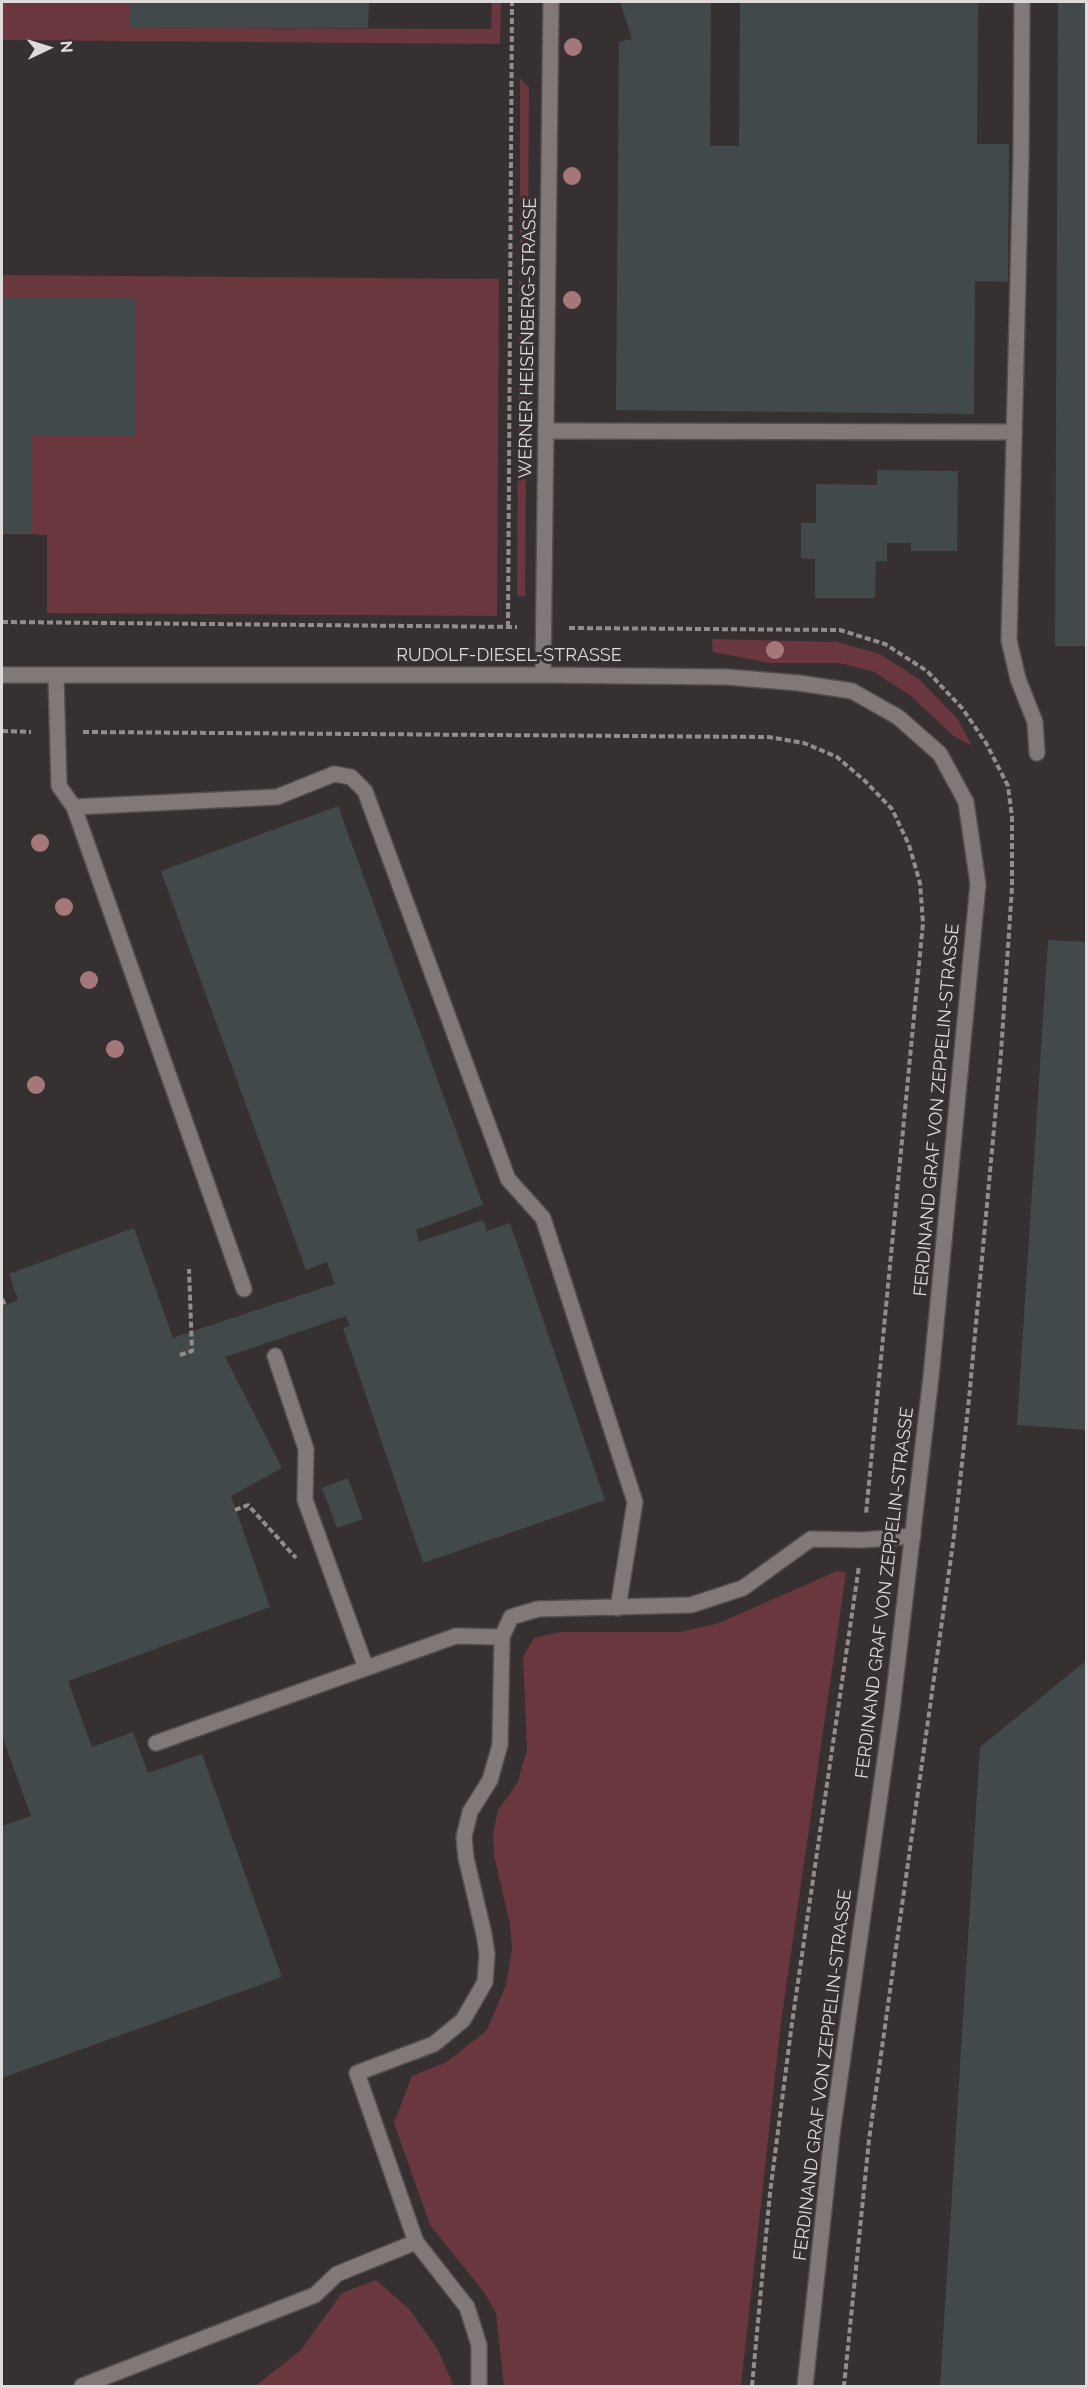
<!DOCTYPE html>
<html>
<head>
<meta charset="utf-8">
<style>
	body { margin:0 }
	#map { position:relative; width:1088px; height:2388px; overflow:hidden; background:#373030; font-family:Raleway,sans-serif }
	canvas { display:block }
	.frame { position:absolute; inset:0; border:3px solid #dfdada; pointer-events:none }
	.north { position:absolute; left:18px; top:18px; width:60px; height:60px; -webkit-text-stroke:4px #373030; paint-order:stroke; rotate:86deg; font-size:16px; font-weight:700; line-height:24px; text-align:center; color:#dfdada }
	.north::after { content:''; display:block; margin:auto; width:21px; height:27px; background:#dfdada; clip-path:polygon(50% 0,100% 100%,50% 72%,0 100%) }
</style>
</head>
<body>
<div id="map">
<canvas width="1088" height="2388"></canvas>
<div class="frame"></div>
<div class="north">N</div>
</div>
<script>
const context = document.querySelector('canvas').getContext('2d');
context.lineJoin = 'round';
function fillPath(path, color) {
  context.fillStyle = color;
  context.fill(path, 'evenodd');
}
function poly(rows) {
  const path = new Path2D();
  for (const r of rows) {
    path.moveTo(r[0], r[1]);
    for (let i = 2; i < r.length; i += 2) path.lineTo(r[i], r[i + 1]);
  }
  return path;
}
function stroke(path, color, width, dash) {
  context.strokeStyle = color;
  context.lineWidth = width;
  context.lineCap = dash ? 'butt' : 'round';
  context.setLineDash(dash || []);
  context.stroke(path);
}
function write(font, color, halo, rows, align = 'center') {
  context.font = font + ' Raleway,sans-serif';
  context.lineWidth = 6;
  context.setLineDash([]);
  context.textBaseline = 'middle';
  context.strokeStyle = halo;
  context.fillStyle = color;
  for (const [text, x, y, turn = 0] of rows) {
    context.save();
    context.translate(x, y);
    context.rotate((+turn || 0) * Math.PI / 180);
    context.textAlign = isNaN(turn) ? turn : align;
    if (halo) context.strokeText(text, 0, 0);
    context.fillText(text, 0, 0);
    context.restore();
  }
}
fillPath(poly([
	[2,2,130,2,130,28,491,29,492,2,501,2,500,44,2,40],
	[520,78,529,88,528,243,520,253],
	[2,275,499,279,497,616,47,613,47,535,32,534,32,436,135,298,2,298],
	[519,280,527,289,525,596,517,596],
	[712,639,838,642,880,654,920,680,957,718,972,746,952,735,910,695,874,672,840,663,770,663,713,652],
	[837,1571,846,1573,781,2022,741,2386,504,2386,496,2313,484,2292,430,2225,394,2123,412,2076,447,2062,487,2030,506,1985,512,1949,510,1924,494,1855,493,1833,498,1810,517,1784,527,1750,523,1657,534,1638,561,1632,680,1632,719,1623],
	[376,2280,409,2309,437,2348,454,2386,255,2386,300,2351,342,2293]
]), '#69373d');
fillPath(poly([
	[130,2,369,2,368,28,130,28],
	[620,2,711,2,710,146,739,146,740,2,978,2,977,144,1009,144,1008,282,975,281,974,414,616,410,619,42,632,39],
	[1058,2,1086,2,1086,646,1055,646],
	[2,298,136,298,136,436,32,436,32,534,2,534],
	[877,470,958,471,957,551,911,551,911,543,887,543,887,561,876,561,875,598,815,598,815,559,801,558,801,523,816,523,816,484,877,485],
	[338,806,483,1205,416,1230,419,1242,483,1220,487,1231,510,1223,605,1500,423,1563,343,1328,350,1326,346,1316,225,1357,282,1468,231,1496,270,1607,68,1681,92,1747,133,1732,148,1773,202,1754,282,1977,2,2078,2,1826,31,1816,2,1736,2,1306,18,1300,9,1274,134,1228,173,1338,335,1284,327,1262,306,1270,161,871],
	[1048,940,1086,942,1086,1430,1017,1425],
	[348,1478,363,1519,337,1528,322,1488],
	[1086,1661,1086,2386,940,2386,980,1747]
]), '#41494b');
const service = poly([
	[1022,2,1021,158,1009,640,1018,679,1035,722,1037,753],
	[546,431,1012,432],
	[56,677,59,786,74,807,244,1289],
	[74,807,277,797,334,774,351,777,365,791,508,1179,543,1218,635,1502,618,1608],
	[275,1356,306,1449,305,1500,366,1668],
	[156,1743,456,1636,502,1637],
	[82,2386,315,2295,337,2274,416,2242],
	[479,2386,479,2345,467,2307,416,2242,357,2073,434,2044,463,2020,485,1982,487,1954,484,1934,466,1858,464,1837,470,1812,490,1780,500,1745,502,1637,511,1617,538,1609,691,1605,743,1588,811,1539,863,1540,913,1536]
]);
const minor = poly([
	[2,675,543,675,727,677,799,683,852,691,898,717,940,754,966,802,978,884,931,1377,892,1710,832,2134,805,2386],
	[543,675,551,2]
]);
stroke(service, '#554e4e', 18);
stroke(minor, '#554e4e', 18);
stroke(poly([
	[2,622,517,627],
	[508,627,512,2],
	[569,628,840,630,885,644,927,671,962,708,986,743,1008,786,1012,817,1012,887,1001,1053,969,1399,954,1536,869,2140,844,2386],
	[2,731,31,732],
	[83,732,768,737,804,743,837,757,865,781,892,809,909,845,920,883,923,923,866,1514],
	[2,1299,5,1305],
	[180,1355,192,1351,189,1269],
	[235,1510,248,1505,296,1558],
	[752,2386,770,2193,792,2023,859,1566]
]), '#928c8c', 4, [6, 3]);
stroke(service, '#817878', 15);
stroke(minor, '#817878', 15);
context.fillStyle = '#a4787b';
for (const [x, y] of [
	[573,47],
	[572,176],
	[572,300],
	[775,650],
	[40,843],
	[64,907],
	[89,980],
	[115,1049],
	[36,1085]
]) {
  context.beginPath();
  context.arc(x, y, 9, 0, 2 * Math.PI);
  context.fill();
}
write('18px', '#dfdada', '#373030', [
	["WERNER HEISENBERG-STRASSE",528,338,-89],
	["RUDOLF-DIESEL-STRASSE",509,656],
	["FERDINAND GRAF VON ZEPPELIN-STRASSE",937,1110,-85],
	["FERDINAND GRAF VON ZEPPELIN-STRASSE",885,1593,-83],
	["FERDINAND GRAF VON ZEPPELIN-STRASSE",823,2075,-83]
]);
</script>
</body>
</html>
